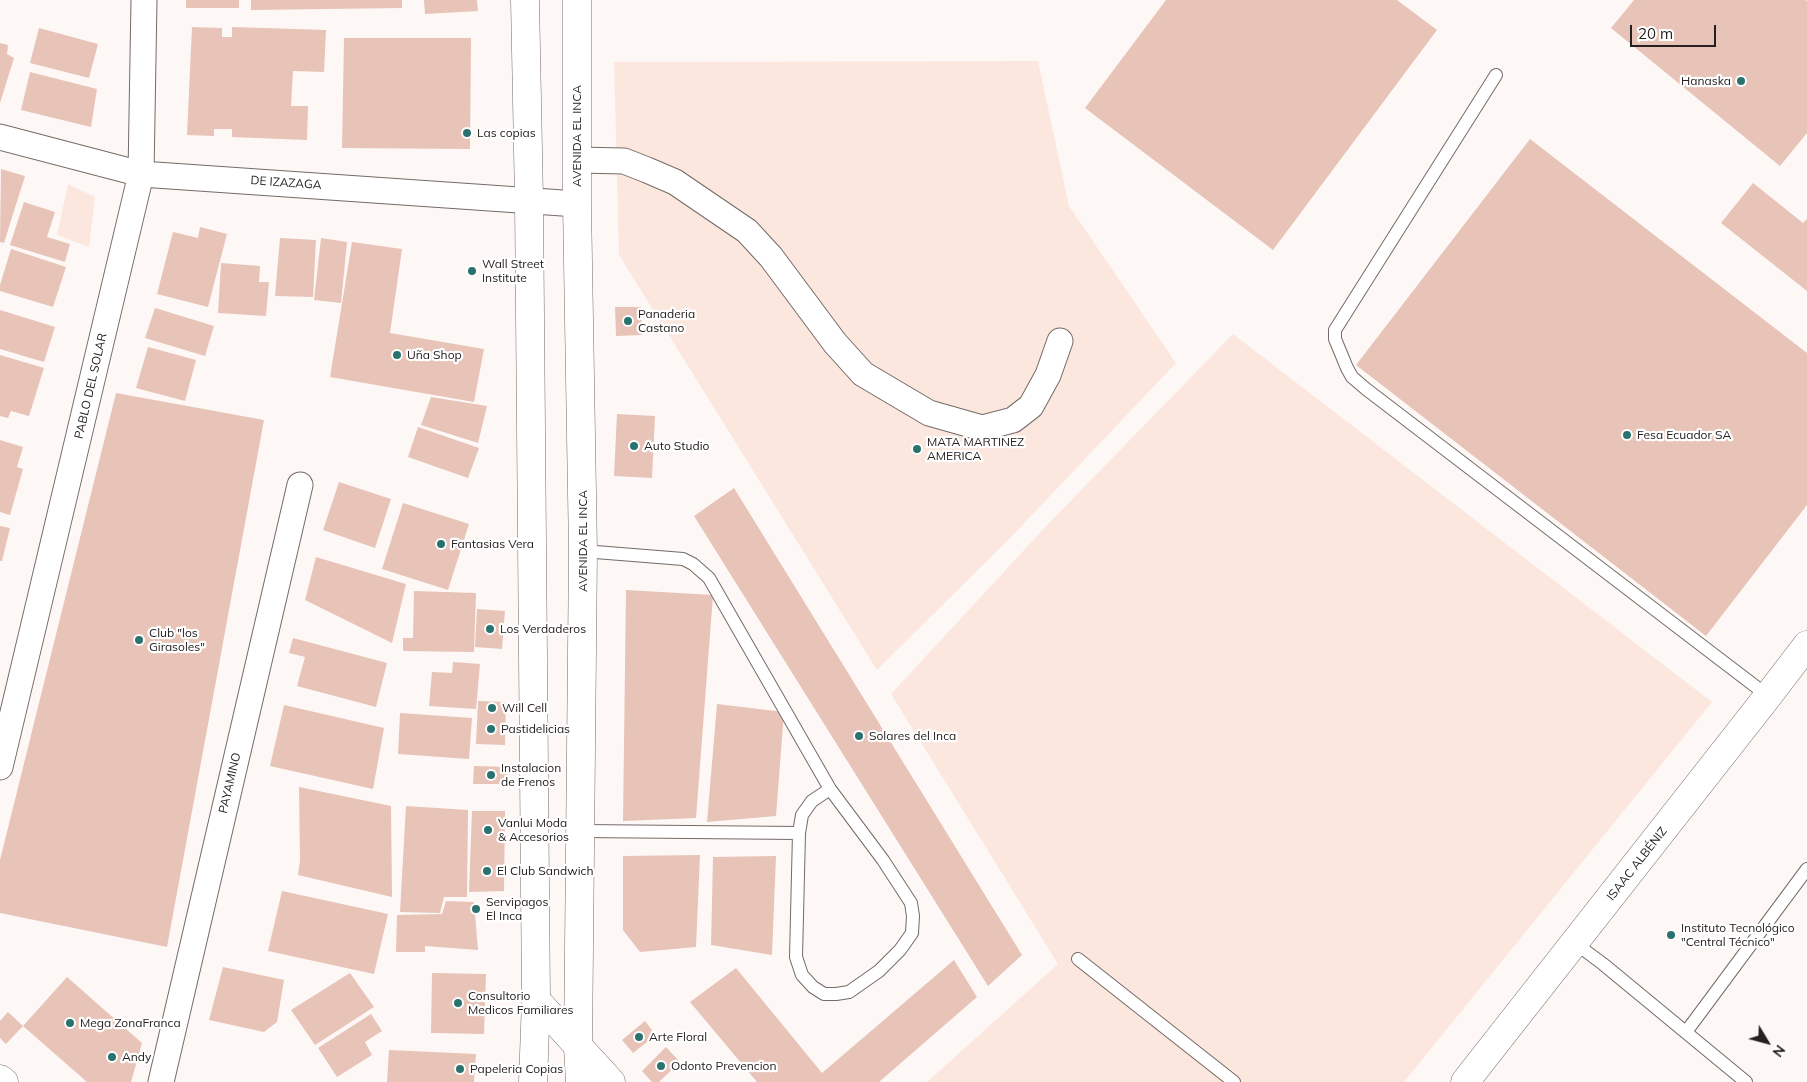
<!DOCTYPE html>
<html>
<head>
<meta charset="utf-8">
<style>
	body { margin:0 }
	#map { position:relative; width:1807px; height:1082px; overflow:hidden; background:#fdf8f6; font-family:Mulish,sans-serif }
	canvas { display:block }
	.north { position:absolute; left:1742px; top:1017px; width:50px; height:50px; -webkit-text-stroke:4px #fff; paint-order:stroke; rotate:127deg; font-size:14px; font-weight:700; line-height:20px; text-align:center; color:#262120 }
	.north::after { content:''; display:block; margin:auto; width:18px; height:22px; background:#262120; clip-path:polygon(50% 0,100% 100%,50% 72%,0 100%) }
	.scale { position:absolute; left:1630px; top:25px; width:86px; height:22px; box-sizing:border-box; border:2px solid #262120; border-top:0; padding-left:6px; font-size:15px; line-height:18px; white-space:nowrap; color:#262120; -webkit-text-stroke:4px #fff; paint-order:stroke }
</style>
</head>
<body>
<div id="map">
<canvas width="1807" height="1082"></canvas>
<div class="north">N</div>
<div class="scale">20 m</div>
</div>
<script>
const context = document.querySelector('canvas').getContext('2d');
context.lineJoin = 'round';
function fillPath(path, color) {
  context.fillStyle = color;
  context.fill(path, 'evenodd');
}
function poly(rows) {
  const path = new Path2D();
  for (const r of rows) {
    path.moveTo(r[0], r[1]);
    for (let i = 2; i < r.length; i += 2) path.lineTo(r[i], r[i + 1]);
  }
  return path;
}
function stroke(path, color, width, dash) {
  context.strokeStyle = color;
  context.lineWidth = width;
  context.lineCap = dash ? 'butt' : 'round';
  context.setLineDash(dash || []);
  context.stroke(path);
}
function write(font, color, halo, rows, align = 'center') {
  context.font = font + ' Mulish,sans-serif';
  context.lineWidth = 4.5;
  context.setLineDash([]);
  context.textBaseline = 'middle';
  context.strokeStyle = halo;
  context.fillStyle = color;
  for (const [text, x, y, turn = 0] of rows) {
    context.save();
    context.translate(x, y);
    context.rotate((+turn || 0) * Math.PI / 180);
    context.textAlign = isNaN(turn) ? turn : align;
    if (halo) context.strokeText(text, 0, 0);
    context.fillText(text, 0, 0);
    context.restore();
  }
}
fillPath(poly([
	[1038,61,1069,206,1176,363,1013,535,877,670,619,255,614,62],
	[68,184,95,197,89,247,57,235],
	[1233,334,1712,702,1404,1082,927,1082,1058,964,891,694,1050,522]
]), '#fce7df');
fillPath(poly([
	[186,0,239,0,239,8,186,8],
	[251,0,402,0,402,8,251,10],
	[424,0,477,0,478,11,425,14],
	[1166,0,1397,0,1437,30,1273,250,1085,108],
	[1634,0,1805,0,1807,1,1807,133,1780,166,1611,28],
	[192,27,222,28,222,37,232,37,232,27,326,30,324,72,293,71,291,106,308,106,307,140,232,137,232,129,214,129,214,136,187,135],
	[39,28,98,44,89,78,30,63],
	[344,38,471,38,470,149,342,148],
	[0,43,8,45,7,54,14,58,0,103],
	[30,72,97,89,91,127,21,110],
	[1530,139,1807,353,1807,505,1706,636,1356,365],
	[1,169,25,176,4,243,0,242],
	[1753,183,1803,223,1807,219,1807,291,1721,223],
	[24,202,55,212,47,237,70,244,65,262,10,245],
	[200,227,227,234,208,307,157,294,173,232,198,238],
	[280,238,316,240,313,297,275,296],
	[321,238,347,242,341,303,314,300],
	[352,242,402,249,390,333,484,349,474,402,330,377],
	[11,249,66,267,53,307,0,291,0,285],
	[221,263,260,266,259,282,269,282,266,316,218,313],
	[615,307,641,307,642,335,616,336],
	[155,308,214,326,205,356,145,338],
	[0,310,55,327,44,362,0,349],
	[148,347,196,360,185,401,136,388],
	[0,355,44,368,29,416,11,411,8,418,0,416],
	[116,393,264,420,167,947,0,913,0,860],
	[431,397,487,406,478,443,421,425],
	[617,414,655,416,652,478,614,476],
	[418,427,479,448,468,478,408,457],
	[0,440,23,447,17,467,23,469,10,515,0,512],
	[339,482,391,499,375,548,323,530],
	[734,488,1022,955,988,986,694,516],
	[403,503,469,524,448,590,382,569],
	[0,526,10,528,2,561,0,561],
	[316,557,406,584,392,643,305,600],
	[626,590,713,595,696,818,623,821],
	[414,591,476,593,474,652,403,651,403,638,413,638],
	[477,609,505,611,502,649,475,647],
	[293,638,387,663,376,707,297,686,305,657,289,653],
	[453,662,480,664,476,709,429,706,432,672,452,673],
	[478,701,506,702,505,745,476,744],
	[717,704,784,712,776,816,707,822],
	[284,705,384,728,373,789,270,766],
	[400,713,472,718,469,759,398,754],
	[474,766,508,767,508,784,473,784],
	[299,787,391,806,392,897,298,875,300,861],
	[406,806,468,810,467,897,444,897,440,913,400,912],
	[472,811,505,811,504,891,469,892],
	[700,855,696,947,640,952,623,930,623,856],
	[776,856,772,955,711,945,713,857],
	[282,891,388,914,374,974,268,951],
	[446,901,474,902,478,950,425,946,425,952,396,952,397,915,442,914],
	[954,960,977,997,879,1082,757,1082,690,1002,736,968,822,1073],
	[223,967,284,980,277,1022,264,1032,209,1020],
	[350,973,374,1007,315,1045,291,1010],
	[432,973,486,974,484,1034,431,1033],
	[67,977,142,1043,131,1082,87,1082,23,1026,6,1044,0,1038,0,1021,8,1012,23,1026],
	[371,1014,382,1031,365,1042,372,1055,337,1077,318,1048],
	[645,1021,656,1035,633,1053,622,1040],
	[666,1047,680,1062,659,1082,652,1082,642,1071],
	[389,1050,476,1054,474,1082,387,1082]
]), '#e8c3b7');
const service = poly([
	[1496,75,1335,330,1335,339,1347,368,1352,377,1366,389,1768,696],
	[583,551,683,559,693,564,709,578,830,789,883,860,911,903,913,916,912,933,900,950,879,971,849,992,836,994,824,994,813,987,802,975,796,957,799,833,802,815,812,801,830,789],
	[581,831,799,833],
	[1575,943,1603,964,1746,1082],
	[1078,959,1234,1082],
	[1686,1032,1807,869]
]);
const minor = poly([
	[0,137,141,174,577,204],
	[577,160,624,161,647,170,675,182,747,231,771,257,835,343,863,374,929,413,982,428,1013,420,1031,406,1048,375,1060,341],
	[0,767,141,174,144,0],
	[161,1082,300,485]
]);
const tertiary = poly([
	[536,1000,611,1082],
	[1465,1082,1768,696,1807,645]
]);
const secondary = poly([
	[525,0,529,200,536,1000,533,1082],
	[577,0,577,204,583,551,578,1047,580,1082]
]);
const primary = poly([
	[0,1079,4,1082]
]);
stroke(service, '#756a66', 14);
stroke(minor, '#756a66', 27);
stroke(tertiary, '#756a66', 29);
stroke(secondary, '#756a66', 29);
stroke(primary, '#756a66', 29);
stroke(service, '#fff', 12);
stroke(minor, '#fff', 25);
stroke(tertiary, '#fff', 28);
stroke(secondary, '#fff', 28);
stroke(primary, '#fff', 28);
for (const [x, y, r, color] of [
	[1741,81,5,"#29726e"],
	[467,133,5,"#29726e"],
	[472,271,5,"#29726e"],
	[628,321,5,"#29726e"],
	[397,355,5,"#29726e"],
	[1627,435,5,"#29726e"],
	[634,446,5,"#29726e"],
	[917,449,5,"#29726e"],
	[441,544,5,"#29726e"],
	[490,629,5,"#29726e"],
	[139,640,5,"#29726e"],
	[492,708,5,"#29726e"],
	[491,729,5,"#29726e"],
	[859,736,5,"#29726e"],
	[491,775,5,"#29726e"],
	[488,830,5,"#29726e"],
	[487,871,5,"#29726e"],
	[476,909,5,"#29726e"],
	[1671,935,5,"#29726e"],
	[458,1003,5,"#29726e"],
	[70,1023,5,"#29726e"],
	[639,1037,5,"#29726e"],
	[112,1057,5,"#29726e"],
	[661,1066,5,"#29726e"],
	[460,1069,5,"#29726e"]
]) {
  const dot = new Path2D();
  dot.arc(x, y, r, 0, 2 * Math.PI);
  context.fillStyle = color;
  context.fill(dot);
  stroke(dot, '#fff', 2);
}
write('12px', '#262120', '#fff', [
	["Hanaska",1731,81,"right"],
	["Las copias",477,133],
	["Wall Street",482,264],
	["Institute",482,278],
	["Panaderia",638,314],
	["Castano",638,328],
	["Uña Shop",407,355],
	["Fesa Ecuador SA",1637,435],
	["MATA MARTINEZ",927,442],
	["AMERICA",927,456],
	["Auto Studio",644,446],
	["Fantasias Vera",451,544],
	["Los Verdaderos",500,629],
	["Club \"los",149,633],
	["Girasoles\"",149,647],
	["Will Cell",502,708],
	["Pastidelicias",501,729],
	["Solares del Inca",869,736],
	["Instalacion",501,768],
	["de Frenos",501,782],
	["Vanlui Moda",498,823],
	["& Accesorios",498,837],
	["El Club Sandwich",497,871],
	["Servipagos",486,902],
	["El Inca",486,916],
	["Instituto Tecnológico",1681,928],
	["\"Central Técnico\"",1681,942],
	["Consultorio",468,996],
	["Medicos Familiares",468,1010],
	["Mega ZonaFranca",80,1023],
	["Arte Floral",649,1037],
	["Andy",122,1057],
	["Odonto Prevencion",671,1066],
	["Papeleria Copias",470,1069]
], 'left');
write('12px', '#262120', '#fff', [
	["AVENIDA EL INCA",577,136,-90],
	["DE IZAZAGA",286,183,4],
	["PABLO DEL SOLAR",91,386,-77],
	["AVENIDA EL INCA",583,541,-90],
	["PAYAMINO",230,783,-77],
	["ISAAC ALBÉNIZ",1637,864,-52]
]);
</script>
</body>
</html>
